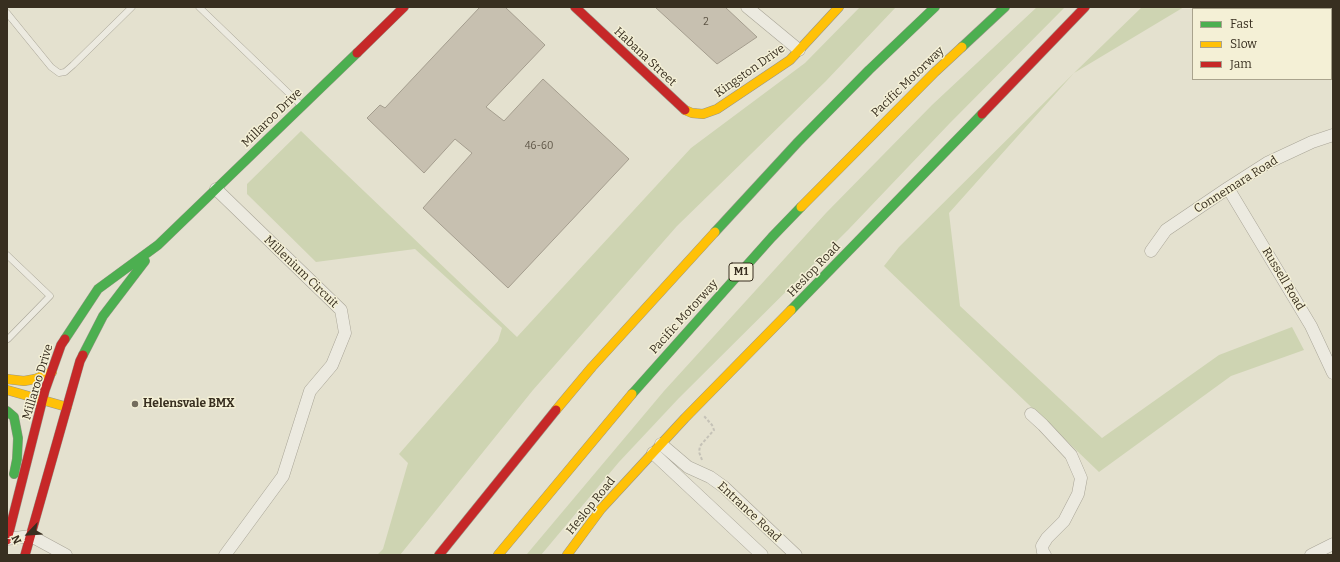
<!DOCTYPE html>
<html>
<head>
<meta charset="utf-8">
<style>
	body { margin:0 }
	#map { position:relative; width:1340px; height:562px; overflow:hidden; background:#e4e1cf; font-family:Bitter,serif }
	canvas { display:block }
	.frame { position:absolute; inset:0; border:8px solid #382f20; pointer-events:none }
	.legend { position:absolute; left:1192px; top:8px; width:140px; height:72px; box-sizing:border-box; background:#f4f0d6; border:1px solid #a9a38d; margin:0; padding:5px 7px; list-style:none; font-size:12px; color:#382f20 }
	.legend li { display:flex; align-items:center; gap:8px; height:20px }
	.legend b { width:20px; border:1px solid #a9a38d }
	.north { position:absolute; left:8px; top:514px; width:40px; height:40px; -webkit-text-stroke:3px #f4f0d6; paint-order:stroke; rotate:245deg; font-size:11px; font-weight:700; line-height:16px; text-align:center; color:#382f20 }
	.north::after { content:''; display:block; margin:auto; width:14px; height:18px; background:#382f20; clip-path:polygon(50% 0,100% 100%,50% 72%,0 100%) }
</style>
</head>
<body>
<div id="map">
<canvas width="1340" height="562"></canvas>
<div class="frame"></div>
<ul class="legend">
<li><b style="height:5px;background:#4caf50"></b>Fast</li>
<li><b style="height:5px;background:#ffc107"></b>Slow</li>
<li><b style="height:5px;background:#c62828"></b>Jam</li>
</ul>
<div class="north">N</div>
</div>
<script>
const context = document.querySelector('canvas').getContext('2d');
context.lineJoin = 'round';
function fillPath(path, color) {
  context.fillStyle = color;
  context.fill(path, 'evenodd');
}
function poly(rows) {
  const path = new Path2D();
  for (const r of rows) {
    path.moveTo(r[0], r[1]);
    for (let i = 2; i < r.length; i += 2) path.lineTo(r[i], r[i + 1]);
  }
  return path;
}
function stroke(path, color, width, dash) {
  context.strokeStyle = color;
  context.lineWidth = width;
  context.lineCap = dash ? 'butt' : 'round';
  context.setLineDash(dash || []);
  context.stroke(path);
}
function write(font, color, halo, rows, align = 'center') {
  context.font = font + ' Bitter,serif';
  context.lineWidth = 3;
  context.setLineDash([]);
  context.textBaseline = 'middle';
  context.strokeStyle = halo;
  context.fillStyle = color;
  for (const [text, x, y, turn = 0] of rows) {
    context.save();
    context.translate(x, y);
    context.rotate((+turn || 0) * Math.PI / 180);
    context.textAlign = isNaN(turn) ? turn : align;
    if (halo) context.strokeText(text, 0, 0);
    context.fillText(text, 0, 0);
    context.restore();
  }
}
fillPath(poly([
	[860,7,896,7,826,81,677,226,533,390,400,555,377,555,383,549,408,463,399,454,498,341,502,328,415,249,316,262,247,194,247,184,301,131,517,337,691,148,805,63],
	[1037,7,1065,7,949,124,848,230,679,398,619,462,541,555,527,554,664,391,826,213,932,105],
	[1142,7,1184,7,1074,73,949,213,960,306,1102,438,1219,355,1292,327,1304,350,1231,376,1099,472,884,266,899,247,1074,73]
]), '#ced4b2');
const building = poly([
	[480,7,505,7,545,45,486,107,504,121,543,79,629,159,508,288,423,208,472,153,455,139,424,173,367,118,380,105,385,108,480,7],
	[655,7,725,7,757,37,717,64,655,7]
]);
fillPath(building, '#c7c0b0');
stroke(building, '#a49d8e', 1);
const lane = poly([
	[199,7,301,105],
	[7,13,51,67,59,73,65,72,73,65,132,7],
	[7,255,50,296,8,339,7,338]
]);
const street = poly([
	[747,7,799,50],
	[1228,188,1311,326,1333,373],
	[216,189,341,310,345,333,332,365,310,391,283,476,225,555],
	[1151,251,1166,230,1228,188,1267,163,1312,142,1333,135],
	[1031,414,1043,425,1071,455,1081,478,1078,494,1064,521,1047,538,1042,546,1043,552,1045,555],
	[661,444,688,467,710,477,724,487,796,555],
	[653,453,762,555],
	[7,539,31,536,66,555],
	[1311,555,1333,544]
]);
const fast = poly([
	[962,47,1005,7],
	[715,232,798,142,869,70,935,7],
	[791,310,982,114],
	[65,339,98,289,158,245,357,53],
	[83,355,103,316,145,261],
	[632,394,772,237,801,207],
	[7,411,14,417,18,438,17,459,14,474]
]);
const slow = poly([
	[685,110,692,113,703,114,717,109,790,60,839,7],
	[801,207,935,72,962,47],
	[7,379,24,381,35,379,52,372],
	[7,390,67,407],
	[556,410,592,367,715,232],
	[498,555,632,394],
	[567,555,601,509,685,418,791,310]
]);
const jam = poly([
	[575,7,685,110],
	[357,53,404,7],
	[982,114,1085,7],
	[7,540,45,390,61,345,65,339],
	[25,555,80,361,83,355],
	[439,555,556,410]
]);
stroke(lane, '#a9a597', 7);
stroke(street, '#a9a597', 13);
stroke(fast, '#999588', 10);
stroke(slow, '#999588', 10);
stroke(jam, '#999588', 10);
stroke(poly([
	[702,460,699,452,700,446,714,430,712,425,704,416]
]), '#c5c2b7', 2, [3, 2]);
stroke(lane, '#eceae0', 6);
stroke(street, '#eceae0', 12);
stroke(fast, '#4caf50', 9);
stroke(slow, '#ffc107', 9);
stroke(jam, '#c62828', 9);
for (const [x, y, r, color] of [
	[135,404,4,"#746d5d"]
]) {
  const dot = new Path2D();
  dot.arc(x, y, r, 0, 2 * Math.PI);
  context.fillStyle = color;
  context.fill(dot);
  stroke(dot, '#f4f0d6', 1.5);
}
write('10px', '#5c5344', null, [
	["2",706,22],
	["46-60",539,146]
]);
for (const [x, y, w] of [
	[741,272,24]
]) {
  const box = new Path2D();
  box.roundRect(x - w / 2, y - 9, w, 18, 3);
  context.fillStyle = '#f4f0d6';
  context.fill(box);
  stroke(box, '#382f20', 1);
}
write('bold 11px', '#382f20', null, [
	["M1",741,272]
]);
write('12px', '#382f20', '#f4f0d6', [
	["Habana Street",645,57,43],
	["Kingston Drive",750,71,-35],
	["Pacific Motorway",908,82,-44],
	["Millaroo Drive",272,118,-44],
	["Connemara Road",1236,185,-32],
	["Heslop Road",814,270,-46],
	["Millenium Circuit",301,272,44],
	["Russell Road",1283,279,59],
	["Pacific Motorway",684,317,-48],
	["Millaroo Drive",38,382,-73],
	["Heslop Road",591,506,-51],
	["Entrance Road",749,512,43]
]);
write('bold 12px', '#382f20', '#f4f0d6', [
	["Helensvale BMX",143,404]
], 'left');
</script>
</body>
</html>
